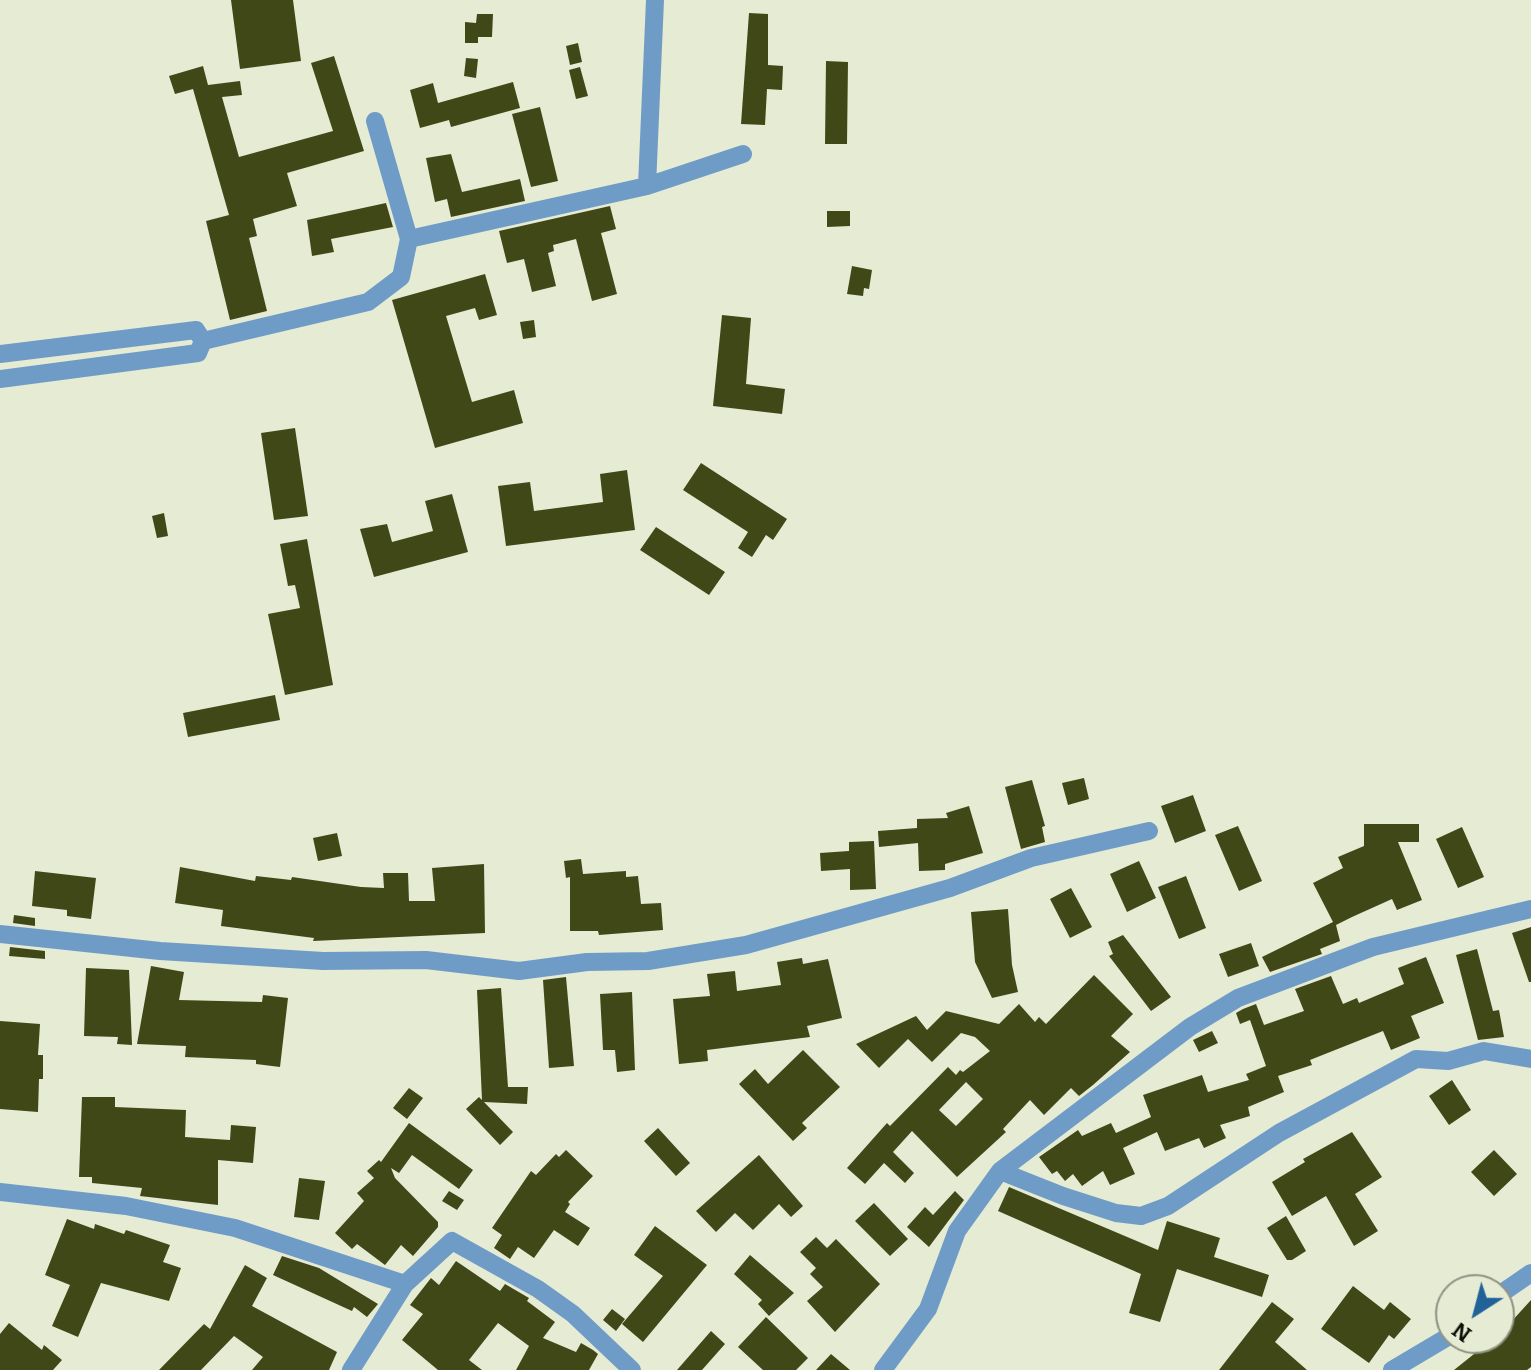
<!DOCTYPE html>
<html>
<head>
<meta charset="utf-8">
<style>
	body { margin:0 }
	#map { position:relative; width:1531px; height:1370px; overflow:hidden; background:#e6ebd4; font-family:Bitter,serif }
	canvas { display:block }
	.north { position:absolute; left:1435px; top:1274px; width:80px; height:80px; box-sizing:border-box; background:#e6ebd4; border:2px solid #909382; border-radius:50%; rotate:216deg; font-size:22px; font-weight:700; line-height:32px; text-align:center; color:#0e1008 }
	.north::after { content:''; display:block; margin:auto; width:28px; height:36px; background:#216298; clip-path:polygon(50% 0,100% 100%,50% 72%,0 100%) }
</style>
</head>
<body>
<div id="map">
<canvas width="1531" height="1370"></canvas>
<div class="north">N</div>
</div>
<script>
const context = document.querySelector('canvas').getContext('2d');
context.lineJoin = 'round';
function fillPath(path, color) {
  context.fillStyle = color;
  context.fill(path, 'evenodd');
}
function poly(rows) {
  const path = new Path2D();
  for (const r of rows) {
    path.moveTo(r[0], r[1]);
    for (let i = 2; i < r.length; i += 2) path.lineTo(r[i], r[i + 1]);
  }
  return path;
}
function stroke(path, color, width, dash) {
  context.strokeStyle = color;
  context.lineWidth = width;
  context.lineCap = dash ? 'butt' : 'round';
  context.setLineDash(dash || []);
  context.stroke(path);
}
fillPath(poly([
	[231,0,293,0,301,61,240,69],
	[749,13,768,14,768,65,783,66,782,90,767,89,765,125,741,124],
	[477,14,493,14,492,37,478,37,478,43,465,43,465,22,476,23],
	[578,43,582,62,570,65,566,46],
	[334,56,364,151,287,173,297,206,253,219,257,236,249,238,267,311,230,320,206,221,229,215,193,89,175,94,169,76,203,66,208,85,240,81,242,95,222,97,239,157,333,131,311,63],
	[466,58,478,59,476,78,464,76],
	[826,61,848,62,847,144,825,144],
	[580,67,588,96,576,99,569,70],
	[513,82,520,108,451,127,449,120,420,128,410,90,433,83,438,103],
	[540,107,558,181,531,187,512,114],
	[451,154,462,192,520,179,525,201,451,217,447,199,435,202,426,158],
	[386,203,393,227,331,239,334,252,312,256,307,220],
	[610,206,616,229,601,233,617,294,592,301,576,239,553,245,554,251,548,253,556,286,532,292,524,259,507,263,499,231],
	[827,211,850,211,850,226,827,227],
	[852,266,872,270,869,289,864,288,863,296,847,294],
	[485,274,497,315,479,320,475,308,446,316,472,402,514,390,523,423,435,448,392,300],
	[722,315,751,318,746,384,785,389,782,414,713,406],
	[534,320,536,337,523,339,520,322],
	[295,428,308,516,274,520,261,433],
	[701,463,787,519,773,540,766,535,752,557,738,548,748,532,683,490],
	[627,470,635,530,506,546,498,486,530,482,534,511,603,502,600,474],
	[452,494,468,552,374,577,360,529,387,524,392,542,433,531,425,501],
	[164,513,168,536,157,538,152,516],
	[656,527,725,572,709,595,640,550],
	[307,539,333,685,285,695,268,614,300,608,295,585,288,586,280,544],
	[275,695,280,720,188,737,183,713],
	[1084,778,1089,799,1068,805,1062,783],
	[1032,780,1045,826,1042,827,1045,842,1021,849,1005,787],
	[1193,795,1206,831,1175,843,1161,806],
	[969,806,983,853,945,864,945,870,919,871,918,843,879,847,878,831,917,828,917,819,948,818,946,813],
	[1364,824,1419,824,1419,842,1398,842,1422,900,1397,910,1392,899,1352,917,1336,925,1340,941,1320,949,1322,954,1270,972,1262,957,1333,922,1313,883,1343,868,1338,857,1364,846],
	[1238,826,1262,881,1239,891,1215,835],
	[1462,827,1484,877,1458,888,1436,839],
	[337,833,342,856,318,861,313,838],
	[874,841,876,889,850,890,850,869,821,871,820,853,849,851,849,842],
	[581,859,583,874,626,871,626,877,638,876,641,904,661,903,663,930,599,935,598,931,570,931,570,877,566,878,564,861],
	[1139,861,1156,898,1127,912,1110,874],
	[484,864,485,933,313,941,314,938,221,926,223,910,175,903,180,867,255,881,256,876,291,880,292,877,361,887,384,888,383,873,408,873,409,901,435,901,432,868],
	[35,871,96,878,91,919,67,916,67,910,32,906],
	[1186,876,1206,928,1179,939,1158,887],
	[1071,888,1092,927,1070,938,1050,899],
	[1008,909,1012,965,1018,992,992,998,975,962,971,912],
	[14,915,35,918,35,926,13,923],
	[1531,927,1531,982,1529,982,1512,933],
	[1123,935,1171,997,1151,1011,1109,956,1113,954,1108,942],
	[1251,943,1259,966,1228,977,1219,954],
	[10,947,45,951,45,959,9,956],
	[1477,949,1493,1011,1499,1010,1504,1037,1478,1040,1456,955],
	[1426,957,1444,1003,1411,1016,1420,1038,1391,1050,1383,1031,1310,1060,1312,1065,1278,1076,1284,1092,1248,1107,1250,1116,1220,1125,1226,1138,1204,1148,1199,1138,1165,1151,1157,1132,1123,1148,1135,1174,1110,1185,1103,1171,1082,1186,1073,1174,1065,1181,1057,1171,1052,1174,1039,1157,1078,1130,1082,1136,1111,1123,1116,1133,1151,1117,1143,1095,1202,1075,1208,1092,1249,1080,1246,1074,1266,1066,1250,1020,1240,1024,1236,1013,1243,1009,1256,1004,1264,1025,1304,1011,1295,989,1331,976,1343,1004,1357,998,1359,1003,1404,984,1398,968],
	[802,958,803,964,828,959,842,1018,807,1026,810,1037,707,1050,708,1061,679,1064,673,999,710,996,707,974,735,971,737,991,781,985,777,962],
	[151,966,184,972,179,1000,262,1002,263,995,288,998,280,1067,256,1064,256,1060,185,1057,186,1046,137,1044],
	[86,968,129,970,132,1045,117,1044,118,1037,84,1036],
	[1094,975,1133,1014,1111,1036,1130,1052,1093,1085,1079,1096,1071,1088,1044,1115,1030,1100,1003,1129,1006,1132,957,1177,912,1131,893,1152,914,1173,905,1183,884,1163,865,1184,847,1168,887,1123,890,1126,948,1067,956,1075,960,1070,963,1072,990,1051,975,1037,961,1033,932,1062,908,1039,879,1068,856,1044,916,1016,927,1030,946,1011,999,1024,1019,1004,1035,1022,1039,1017,1046,1024],
	[966,1082,983,1099,956,1126,939,1110],
	[566,977,574,1066,549,1068,543,980],
	[501,988,508,1087,528,1087,527,1104,484,1102,513,1132,500,1145,466,1109,479,1097,482,1100,477,990],
	[632,992,635,1070,617,1072,615,1050,603,1050,600,994],
	[0,1021,40,1024,38,1055,43,1055,43,1079,39,1079,38,1112,0,1109],
	[1212,1031,1218,1043,1199,1052,1193,1040],
	[803,1050,840,1087,802,1123,807,1128,793,1141,739,1084,755,1069,768,1084],
	[1452,1080,1471,1110,1449,1125,1429,1096],
	[409,1088,423,1098,407,1119,393,1108],
	[82,1097,115,1097,115,1107,186,1110,185,1137,230,1140,231,1125,256,1127,253,1163,218,1160,218,1205,140,1196,142,1188,92,1183,92,1177,79,1177],
	[409,1123,473,1170,459,1189,412,1155,399,1173,391,1168,395,1178,438,1222,438,1227,413,1256,401,1245,385,1265,357,1244,352,1249,335,1233,364,1201,357,1193,374,1178,367,1171,379,1160,381,1162],
	[658,1128,690,1163,676,1176,644,1141],
	[1352,1132,1382,1177,1355,1194,1378,1231,1354,1246,1326,1196,1292,1216,1272,1182,1305,1162,1303,1159],
	[566,1150,593,1176,568,1202,570,1204,565,1212,590,1228,578,1246,554,1230,534,1258,518,1247,510,1259,494,1248,502,1235,492,1228,531,1171,536,1175,556,1154,559,1157],
	[1494,1150,1517,1174,1494,1196,1471,1172],
	[759,1155,803,1206,791,1217,779,1204,753,1230,735,1213,716,1232,696,1211],
	[299,1178,325,1181,319,1220,294,1217],
	[1009,1187,1158,1250,1167,1221,1220,1238,1214,1257,1269,1275,1262,1297,1177,1269,1160,1322,1129,1313,1141,1274,998,1211],
	[449,1191,464,1200,457,1210,442,1201],
	[955,1191,964,1200,929,1247,907,1227,925,1207,933,1215],
	[874,1203,908,1239,890,1256,855,1221],
	[1286,1216,1306,1251,1292,1260,1287,1260,1267,1228],
	[67,1219,94,1229,95,1224,124,1234,126,1230,170,1245,163,1262,181,1268,169,1301,101,1283,78,1337,52,1326,70,1285,45,1275],
	[655,1226,707,1265,643,1342,622,1324,663,1276,634,1255],
	[816,1237,827,1248,836,1239,880,1284,835,1332,807,1301,823,1287,810,1274,816,1268,800,1252],
	[750,1255,794,1293,769,1316,758,1304,762,1300,734,1274],
	[282,1256,319,1268,378,1304,367,1317,354,1307,352,1311,273,1275],
	[456,1261,500,1291,505,1284,529,1298,527,1301,555,1322,543,1338,576,1352,581,1343,593,1350,598,1354,589,1370,516,1370,529,1346,498,1323,469,1360,482,1370,438,1370,402,1340,423,1314,410,1305,431,1278,439,1285],
	[245,1265,267,1278,252,1306,337,1352,329,1370,252,1370,263,1357,234,1336,201,1370,159,1370,204,1324,210,1329],
	[1353,1286,1384,1310,1390,1302,1411,1319,1394,1339,1389,1335,1369,1363,1321,1329],
	[1531,1300,1531,1367,1527,1370,1454,1370,1474,1354,1464,1338,1499,1338,1499,1308,1511,1322],
	[1272,1302,1294,1319,1275,1342,1307,1370,1219,1370],
	[612,1309,625,1319,616,1331,603,1320],
	[766,1317,808,1358,796,1370,763,1370,738,1347],
	[9,1323,42,1350,44,1345,62,1360,53,1370,0,1370,0,1334],
	[711,1331,725,1344,702,1370,677,1370],
	[831,1354,850,1370,816,1370]
]), '#414818');
stroke(poly([
	[647,186,655,0],
	[409,239,647,186,743,154],
	[203,341,368,302,401,277,409,239,375,121],
	[0,354,196,330,203,341],
	[0,379,198,353,203,341],
	[0,934,160,951,323,961,426,960,519,971,587,962,648,961,746,945,950,888,1031,858,1149,831],
	[1000,1171,1063,1196,1116,1213,1141,1216,1168,1206,1279,1133,1416,1059,1448,1061,1484,1051,1531,1059],
	[0,1192,126,1206,235,1228,405,1284],
	[1499,1295,1531,1273],
	[351,1370,405,1284,452,1241,538,1289,573,1314,632,1370],
	[883,1370,928,1309,957,1231,1000,1171,1190,1027,1238,998,1373,947,1531,909],
	[1392,1370,1451,1335]
]), '#6f9cc6', 18);
</script>
</body>
</html>
